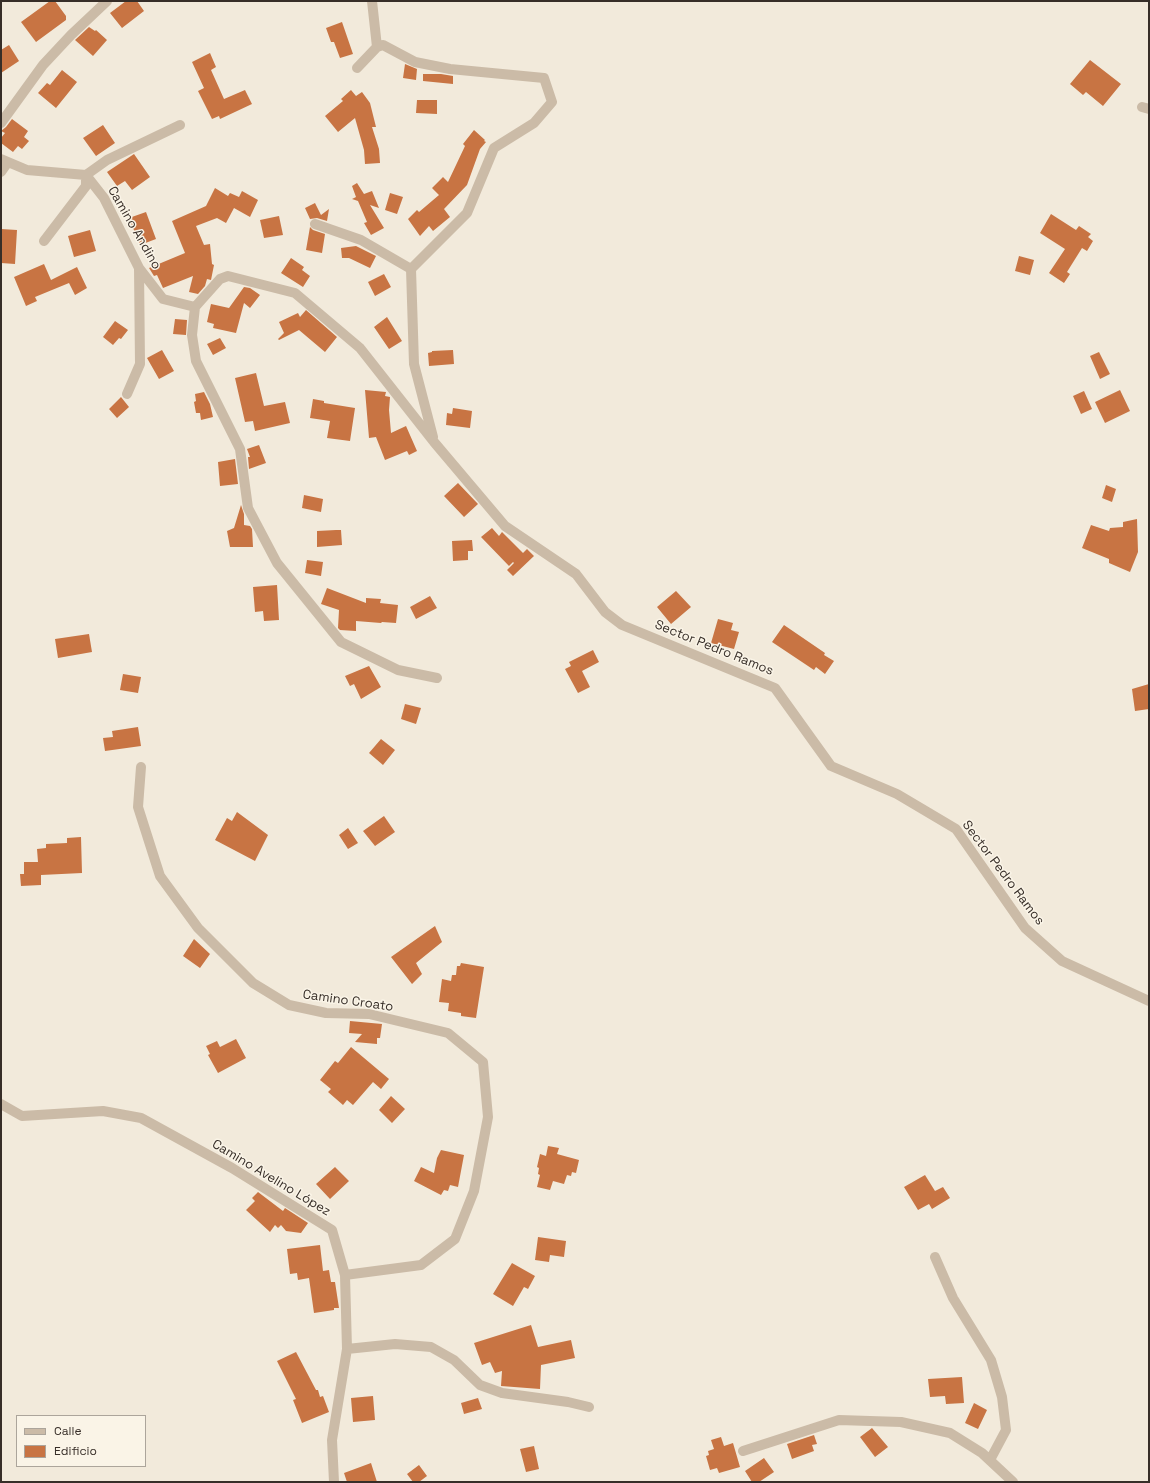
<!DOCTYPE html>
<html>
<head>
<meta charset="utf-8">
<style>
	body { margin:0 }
	#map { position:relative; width:1150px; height:1483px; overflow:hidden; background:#f2eadb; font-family:"Space Grotesk",sans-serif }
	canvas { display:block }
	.frame { position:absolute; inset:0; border:2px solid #372e28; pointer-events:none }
	.legend { position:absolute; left:16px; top:1415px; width:130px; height:52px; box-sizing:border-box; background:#faf4e7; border:1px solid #aca59b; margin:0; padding:5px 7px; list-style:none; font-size:12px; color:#372e28 }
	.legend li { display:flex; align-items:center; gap:8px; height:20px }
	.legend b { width:20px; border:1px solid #aca59b }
</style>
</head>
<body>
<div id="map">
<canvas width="1150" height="1483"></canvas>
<div class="frame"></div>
<ul class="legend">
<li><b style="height:5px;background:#cbbba7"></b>Calle</li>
<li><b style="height:11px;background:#c87443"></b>Edificio</li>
</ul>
</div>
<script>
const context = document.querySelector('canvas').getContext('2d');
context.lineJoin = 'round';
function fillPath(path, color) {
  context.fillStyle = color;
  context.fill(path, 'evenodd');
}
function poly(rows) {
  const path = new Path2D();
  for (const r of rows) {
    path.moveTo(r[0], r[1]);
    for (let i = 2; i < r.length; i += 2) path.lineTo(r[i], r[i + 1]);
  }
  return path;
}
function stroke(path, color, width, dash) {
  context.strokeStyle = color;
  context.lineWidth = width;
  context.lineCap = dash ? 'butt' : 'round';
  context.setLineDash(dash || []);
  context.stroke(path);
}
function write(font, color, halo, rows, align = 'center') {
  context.font = font + ' "Space Grotesk",sans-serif';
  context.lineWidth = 3;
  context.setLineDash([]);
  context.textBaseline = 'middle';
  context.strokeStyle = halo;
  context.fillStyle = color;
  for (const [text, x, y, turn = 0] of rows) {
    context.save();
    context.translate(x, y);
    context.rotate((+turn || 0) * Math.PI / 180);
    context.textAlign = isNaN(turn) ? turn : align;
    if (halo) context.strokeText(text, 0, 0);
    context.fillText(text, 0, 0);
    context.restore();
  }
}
fillPath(poly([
	[50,1,55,1,66,16,66,20,36,42,21,22],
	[126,1,137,1,144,11,122,28,110,13],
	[342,22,353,54,340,58,334,42,331,42,326,28],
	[89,27,95,31,96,30,107,40,93,56,75,40],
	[9,45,19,61,1,73,1,50],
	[210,53,216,67,211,70,224,99,245,90,252,104,220,119,219,116,212,119,198,91,204,88,192,62],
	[1090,60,1121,84,1103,106,1086,92,1083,95,1070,84],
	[405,64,417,69,416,80,403,78],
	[62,70,77,82,56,108,38,93,47,83,50,85],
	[423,74,441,74,453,76,453,84,423,81],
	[351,90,356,96,362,92,370,103,376,127,372,127,379,149,380,163,365,164,364,150,355,118,338,132,325,116,343,101,341,99],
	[417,100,437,100,437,114,416,113],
	[12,119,28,131,24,137,29,141,22,149,18,146,13,152,1,143,1,138,5,133,1,131,6,127],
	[103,125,115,143,96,156,83,138],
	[474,130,485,140,484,141,486,142,480,149,467,185,444,209,450,217,433,231,429,226,420,236,408,219,417,210,419,212,439,195,432,188,443,177,448,182,465,146,463,144],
	[134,154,150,177,132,190,125,181,117,186,107,172],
	[357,183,364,194,372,191,379,208,370,205,384,228,371,235,364,223,367,222,358,201,352,199,356,197,352,186],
	[215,188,228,196,230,193,239,197,242,191,258,200,250,217,234,208,226,223,217,218,196,226,204,245,210,244,212,264,214,265,211,280,207,279,205,286,198,294,189,292,193,276,163,288,157,275,154,276,149,268,185,253,172,221,206,206],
	[390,193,403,197,397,214,385,210],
	[315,203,321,215,329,209,327,221,317,218,310,219,305,208],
	[146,212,156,239,140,245,129,218],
	[1051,214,1076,230,1079,226,1091,234,1088,237,1093,241,1087,251,1082,248,1067,272,1070,274,1064,283,1049,273,1065,249,1040,233],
	[279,216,283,235,264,238,260,220],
	[310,227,313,230,325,234,322,253,306,250],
	[1,229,17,230,15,264,1,263],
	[90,230,96,251,74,257,68,236],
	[356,246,376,256,370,268,349,258,342,258,341,248],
	[1019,256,1034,260,1030,275,1015,271],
	[291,258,304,267,302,270,310,276,303,287,281,273],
	[44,264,51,280,77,267,87,288,75,295,69,283,35,297,37,301,26,306,14,277],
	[384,274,391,287,375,296,368,282],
	[244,287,250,288,260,295,250,308,244,303,236,333,213,328,214,324,207,322,211,304,229,308],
	[306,310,337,337,325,352,299,330,279,340,278,339,284,333,279,322,298,313,300,317],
	[387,317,402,341,389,349,374,327],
	[175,319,187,320,186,335,173,334],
	[115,321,128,330,121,339,119,338,113,345,103,337],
	[220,338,226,348,213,355,207,344],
	[162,350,174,371,159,379,147,358],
	[453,350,454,364,429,366,428,353,432,352,432,351],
	[1099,352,1110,374,1100,379,1090,356],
	[256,373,264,406,285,402,290,423,255,431,253,421,245,422,235,378],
	[365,390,386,392,385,396,390,397,389,410,391,433,406,426,417,451,409,455,407,451,385,460,376,437,369,438],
	[1120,390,1130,411,1105,423,1095,402],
	[1084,391,1092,409,1081,414,1073,396],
	[204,392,210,404,213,417,201,420,200,413,196,413,194,402,196,401,195,394],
	[121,397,129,407,117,418,109,409],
	[313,399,324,401,324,403,355,408,350,441,327,438,330,421,310,418],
	[453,408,472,411,470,428,446,425,447,413,452,414],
	[259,445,266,463,249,469,248,457,250,457,247,449],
	[235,459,238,484,220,486,218,462],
	[458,483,478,504,464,517,444,496],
	[1106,485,1116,489,1112,502,1102,498],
	[304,495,323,499,321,512,302,508],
	[241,505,244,514,244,525,250,526,252,529,253,547,230,547,227,531,234,528],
	[1137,519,1138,552,1130,572,1109,563,1109,559,1082,548,1091,525,1109,531,1110,528,1123,527,1123,522],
	[492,528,499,536,502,532,523,553,527,549,534,556,513,576,507,570,514,563,513,562,509,566,481,537],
	[336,530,341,530,342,545,317,547,317,531],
	[472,540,473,551,468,551,468,560,453,561,452,541],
	[307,560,323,562,321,576,305,573],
	[277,585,279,620,264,621,263,611,255,612,253,587],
	[327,588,366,603,366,598,381,599,380,603,398,605,396,623,382,622,381,623,356,621,356,631,340,630,338,628,339,610,321,604],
	[676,591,691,607,671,624,657,607],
	[430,596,437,608,416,619,410,607],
	[718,619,733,623,731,630,739,632,734,649,711,643],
	[784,625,825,653,824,655,834,661,825,674,816,667,814,670,772,642],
	[89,634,92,652,58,658,55,639],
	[593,650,599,662,582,671,590,687,578,693,565,669,571,666,569,662],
	[369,666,381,687,361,699,354,684,350,686,345,676],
	[123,674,141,677,138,693,120,690],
	[1149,684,1149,709,1135,711,1132,689],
	[405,704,421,708,416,724,401,719],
	[138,727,141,746,105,751,103,738,113,737,112,731],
	[381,739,395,750,383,765,369,753],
	[237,812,268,835,255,861,215,840,227,818,232,821],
	[384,816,395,832,375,846,363,831],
	[348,828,358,843,348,849,339,835],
	[81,837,82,873,41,875,41,885,21,886,20,874,24,874,24,862,38,862,37,849,46,848,46,844,67,843,67,838],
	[435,926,442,942,416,963,422,974,412,984,391,957],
	[194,939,210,954,200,968,183,956],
	[461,963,484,967,476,1018,461,1016,461,1013,448,1011,449,1003,439,1002,442,979,451,981,452,975,456,975,457,966,460,966],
	[350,1021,382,1024,380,1038,377,1038,377,1044,355,1042,362,1034,349,1033],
	[236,1039,246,1058,218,1073,208,1055,210,1054,206,1046,217,1041,220,1047],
	[351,1047,389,1079,381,1089,373,1082,353,1105,347,1100,343,1105,328,1092,331,1089,320,1080,335,1061,338,1063],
	[391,1096,405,1109,392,1123,379,1110],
	[548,1146,559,1148,557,1154,579,1160,576,1173,572,1172,571,1176,567,1175,564,1184,553,1181,550,1190,537,1187,540,1175,538,1174,539,1168,537,1167,540,1154,546,1156],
	[441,1150,464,1155,458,1187,450,1185,448,1191,444,1190,441,1195,414,1181,421,1167,434,1173,437,1158],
	[335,1167,349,1181,330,1199,316,1184],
	[925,1175,935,1191,943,1187,950,1198,932,1209,929,1204,918,1210,904,1187],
	[258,1192,283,1211,285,1208,308,1223,301,1233,286,1231,281,1225,278,1228,275,1225,270,1232,246,1210,255,1201,252,1198],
	[538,1237,566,1241,564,1257,550,1255,549,1262,535,1260],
	[320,1245,323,1271,329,1270,331,1282,335,1282,339,1308,334,1308,334,1310,314,1313,309,1278,298,1280,297,1273,290,1274,287,1249],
	[512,1263,535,1276,528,1289,524,1287,513,1306,493,1294],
	[531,1325,538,1347,571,1340,575,1358,541,1365,540,1389,501,1386,502,1371,495,1373,490,1362,482,1365,474,1343],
	[296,1352,316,1390,318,1390,320,1397,323,1396,329,1412,302,1423,293,1400,296,1399,277,1361],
	[962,1377,964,1403,946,1404,945,1396,930,1397,928,1379],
	[373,1396,375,1420,353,1422,351,1398],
	[478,1398,482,1409,464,1414,461,1403],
	[974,1403,987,1410,978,1429,965,1423],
	[872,1428,888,1447,875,1457,860,1437],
	[814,1435,817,1444,812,1445,814,1451,792,1459,787,1444],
	[721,1437,724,1446,733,1443,740,1467,719,1473,717,1468,710,1470,706,1456,709,1455,708,1451,714,1449,711,1440],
	[534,1446,539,1469,526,1472,520,1449],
	[764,1458,774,1472,759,1482,752,1482,745,1471],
	[371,1463,377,1482,347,1482,344,1473],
	[419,1465,427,1476,419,1482,413,1482,407,1474]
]), '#c87443');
stroke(poly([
	[372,1,377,47],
	[357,68,377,47,383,45,415,62,450,69,544,78,552,102,534,123,494,148,467,213,411,269,414,364,433,437],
	[1142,107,1149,109],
	[1,123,43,65,71,35,107,1],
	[1,159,27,170,86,175,104,198,139,268,163,299,195,307],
	[1,172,8,162],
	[315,224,361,240,411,269],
	[44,241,86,186,86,175,107,160,180,125],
	[127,394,140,364,139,268],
	[437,678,398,670,341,642,277,563,248,508,240,449,196,361,192,335,195,307,220,279,228,276,295,293,360,348,434,442,505,526,576,574,605,612,622,625,775,688,831,766,897,794,956,829,1025,928,1062,961,1149,1001],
	[141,767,138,807,160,876,198,928,253,983,289,1005,326,1013,369,1014,448,1033,483,1062,488,1117,474,1191,455,1239,421,1265,345,1275],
	[1,1104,22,1116,103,1111,141,1118,232,1168,332,1230,345,1275,347,1349,332,1440,334,1482],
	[935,1257,953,1298,991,1360,1002,1397,1006,1430,990,1460],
	[347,1349,395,1344,431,1347,454,1360,480,1385,502,1393,568,1402,589,1407],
	[743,1451,839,1420,901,1422,950,1433,982,1453,1013,1482]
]), '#cbbba7', 10);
write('13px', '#372e28', '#faf4e7', [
	["Camino Andino",134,228,60],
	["Sector Pedro Ramos",714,648,22],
	["Sector Pedro Ramos",1003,873,53],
	["Camino Croato",348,1001,8],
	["Camino Avelino López",271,1178,31]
]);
</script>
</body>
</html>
